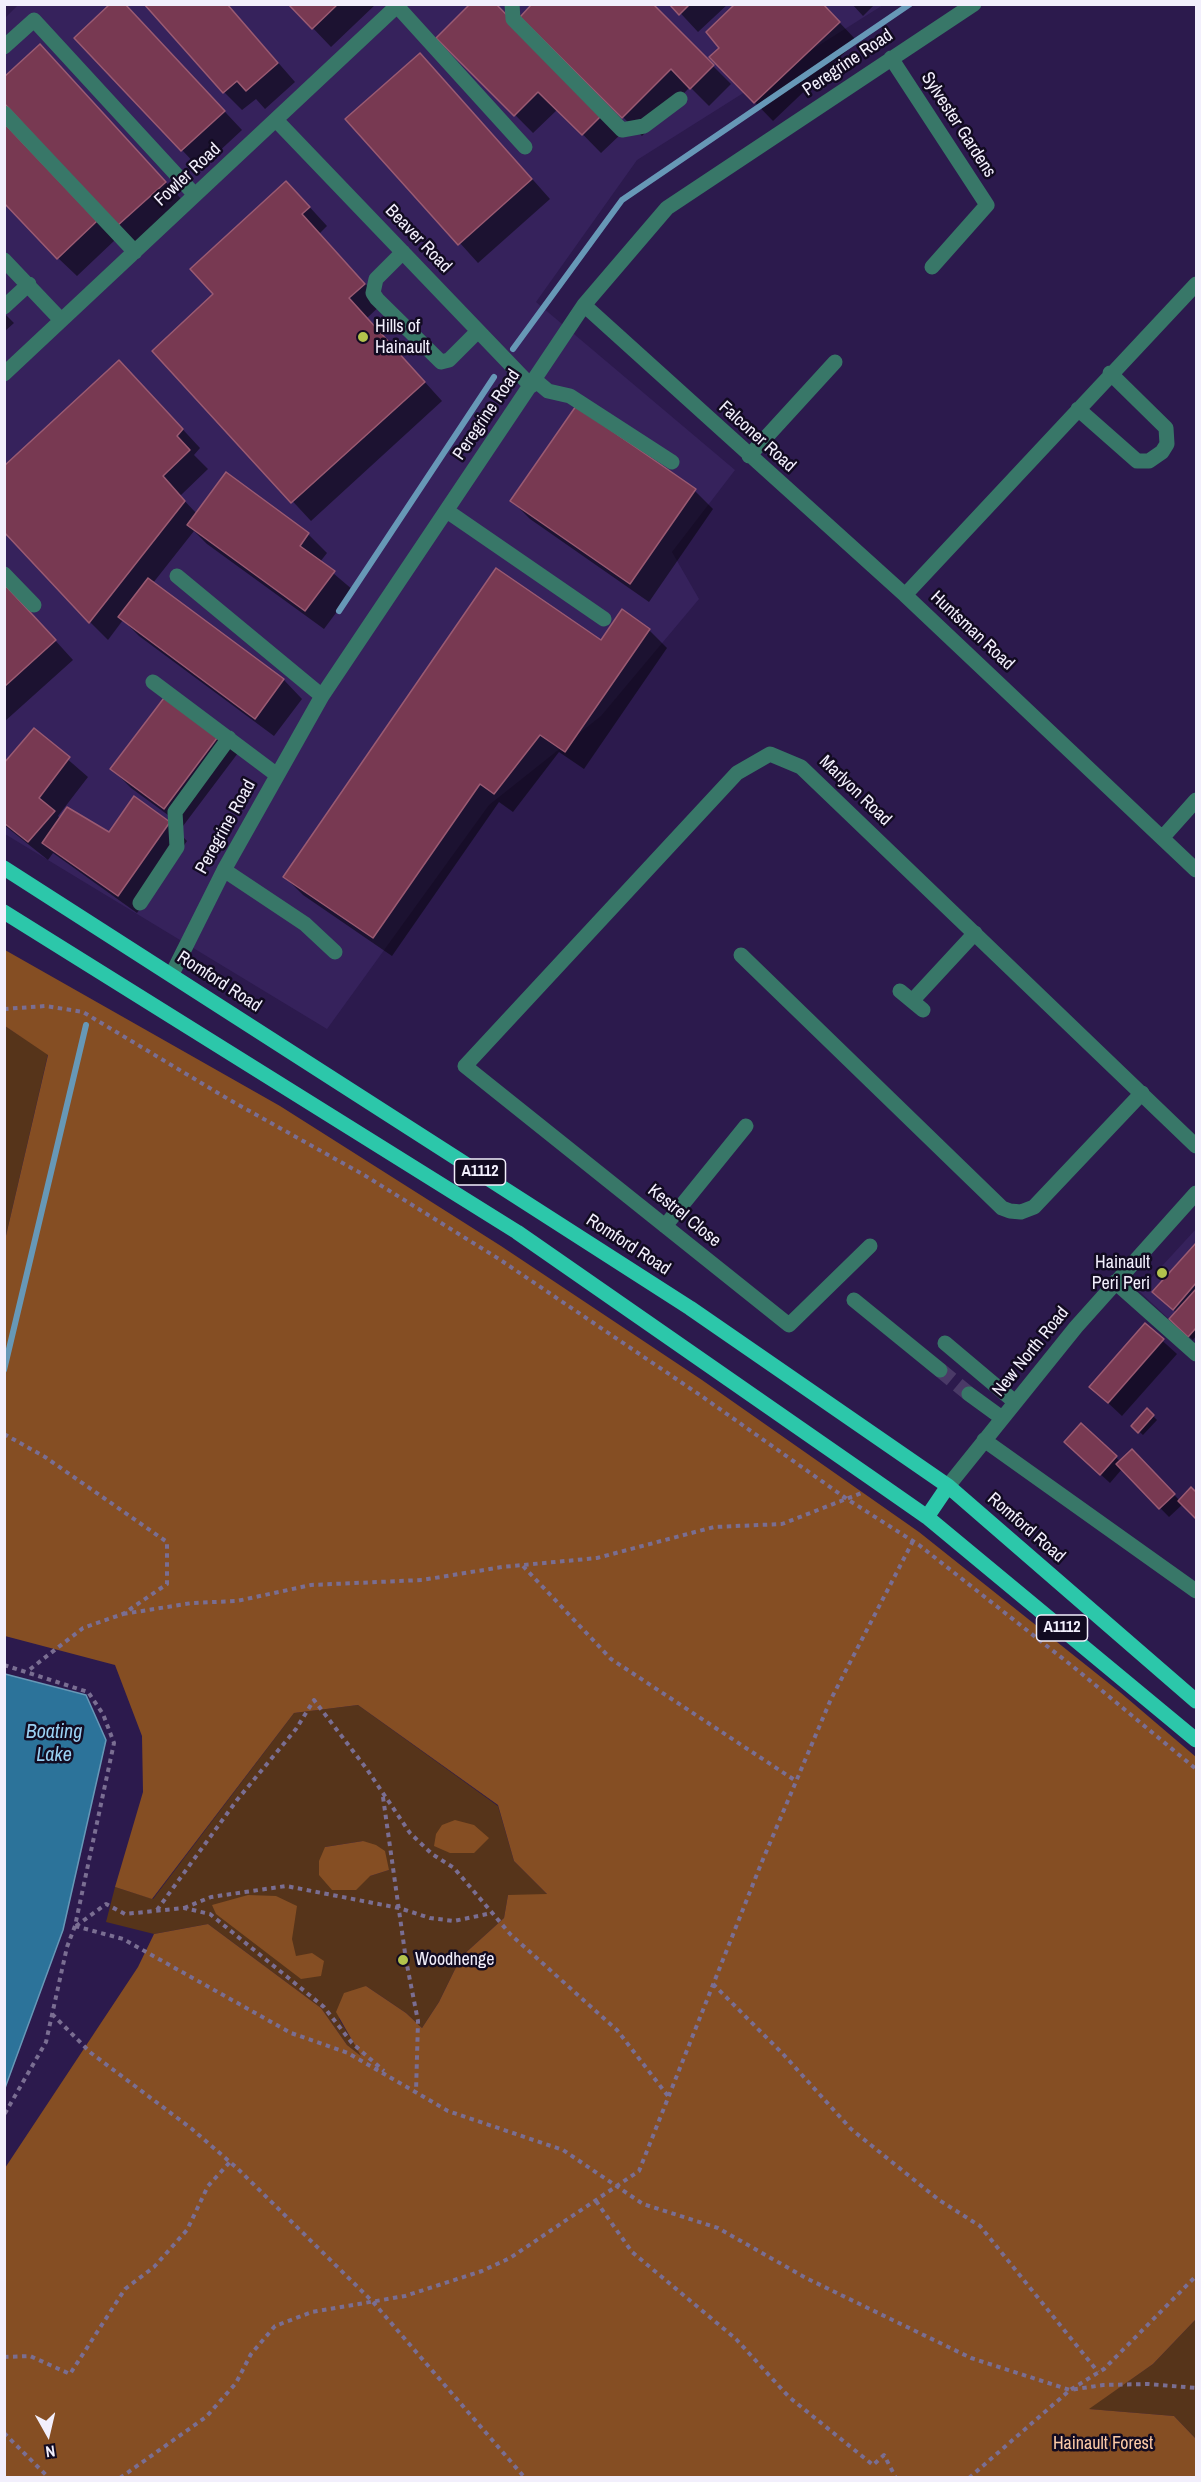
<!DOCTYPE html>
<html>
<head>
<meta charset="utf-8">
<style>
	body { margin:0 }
	#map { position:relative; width:1201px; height:2482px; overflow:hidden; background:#2c1a4d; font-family:"Archivo Narrow",sans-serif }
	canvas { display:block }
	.frame { position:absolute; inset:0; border:6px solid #f2effc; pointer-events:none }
	.north { position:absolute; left:18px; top:2404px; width:60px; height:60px; -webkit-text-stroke:4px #120b21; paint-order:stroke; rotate:172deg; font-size:16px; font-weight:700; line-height:24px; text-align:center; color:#f2effc }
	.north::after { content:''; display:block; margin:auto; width:21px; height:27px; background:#f2effc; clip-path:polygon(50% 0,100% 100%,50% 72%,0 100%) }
</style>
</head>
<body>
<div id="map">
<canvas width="1201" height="2482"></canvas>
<div class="frame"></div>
<div class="north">N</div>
</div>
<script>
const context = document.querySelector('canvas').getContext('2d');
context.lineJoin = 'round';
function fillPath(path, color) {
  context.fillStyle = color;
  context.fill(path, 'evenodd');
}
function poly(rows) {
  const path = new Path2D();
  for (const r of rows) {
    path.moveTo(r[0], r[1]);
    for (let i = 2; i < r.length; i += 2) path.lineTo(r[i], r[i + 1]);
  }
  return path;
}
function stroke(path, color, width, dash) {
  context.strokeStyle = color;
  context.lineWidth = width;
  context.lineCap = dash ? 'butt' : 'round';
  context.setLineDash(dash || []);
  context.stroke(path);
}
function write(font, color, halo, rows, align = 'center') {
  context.font = font + ' "Archivo Narrow",sans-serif';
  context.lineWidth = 5;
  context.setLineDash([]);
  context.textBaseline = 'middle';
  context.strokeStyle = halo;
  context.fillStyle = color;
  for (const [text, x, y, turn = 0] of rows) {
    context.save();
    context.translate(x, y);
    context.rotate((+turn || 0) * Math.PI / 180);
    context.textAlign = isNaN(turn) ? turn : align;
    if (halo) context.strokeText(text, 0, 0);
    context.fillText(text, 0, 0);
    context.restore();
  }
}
fillPath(poly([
	[19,4,883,5,637,160,536,302,735,470,672,552,699,599,601,716,489,805,327,1029,5,834,5,18],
	[1196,1229,1196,1289,1169,1319,1139,1291]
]), '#36225c');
fillPath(poly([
	[5,1026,48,1054,5,1240],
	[358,1705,498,1806,514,1861,548,1895,508,1895,504,1918,461,1957,439,2002,422,2028,406,2013,366,1986,339,2019,362,2057,347,2045,321,2008,208,1924,154,1934,106,1922,115,1887,153,1899,294,1713],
	[363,1841,389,1870,370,1876,325,1847],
	[1196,2319,1196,2439,1174,2416,1088,2409,1153,2364]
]), '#56341a');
fillPath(poly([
	[5,950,280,1106,501,1246,702,1380,919,1532,1121,1693,1196,1757,1196,2319,1153,2364,1089,2409,1174,2416,1196,2439,1196,2477,5,2477,5,2168,138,1967,154,1934,208,1924,321,2008,347,2045,361,2056,336,2012,344,1993,366,1986,406,2013,422,2028,439,2002,461,1957,504,1918,508,1895,547,1894,514,1861,498,1805,358,1705,294,1713,152,1899,115,1887,143,1792,142,1736,115,1665,5,1636,5,1240,48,1055,5,1026],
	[455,1820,474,1825,489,1838,474,1853,450,1853,434,1846,436,1834,442,1825],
	[363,1841,376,1845,385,1851,389,1870,370,1876,356,1890,332,1890,319,1875,319,1861,325,1847],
	[248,1895,276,1896,297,1906,292,1939,296,1956,312,1953,324,1961,321,1976,301,1979,216,1914,212,1905]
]), '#854e23');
const water = poly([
	[5,1674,86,1695,106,1740,63,1930,5,2088,5,1674]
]);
fillPath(water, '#2c739a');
stroke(water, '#6798b7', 1.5);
fillPath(poly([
	[227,4,295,82,265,109,256,99,242,110,224,92],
	[290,4,376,4,331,47],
	[472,4,621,134,601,153,558,109,533,133,439,38],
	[651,4,731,84,709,106,690,87,642,136,522,17],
	[672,4,728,4,698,32],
	[822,4,857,41,773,121,711,57],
	[852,4,875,4,863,16],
	[136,17,242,130,200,169,76,38],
	[59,65,183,201,137,244,118,225],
	[438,73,550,199,478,263,348,119],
	[4,124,115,240,77,276,58,258],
	[305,202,327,226,319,234,383,303,367,318,442,401,311,521,154,352,215,294],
	[4,313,14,323,4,332],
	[137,380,200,448,194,455,208,469,180,496,197,514,226,474,308,534,327,553,320,562,353,590,324,629,207,544,194,531,153,583,284,680,302,699,274,736,139,636,123,620,108,640,90,622],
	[695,491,713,509,649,602,530,519,512,501],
	[4,584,73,660,4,722],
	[649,630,667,648,584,769,559,752,513,812,499,802,392,956,303,895,285,877,601,642],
	[167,696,238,753,183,826,131,788,112,769],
	[34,730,88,777,58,816,61,819,109,834,169,823,187,841,137,913,53,853,48,860,4,825,4,766],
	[1196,1245,1196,1336,1193,1340,1171,1319,1177,1313,1155,1292],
	[1145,1325,1177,1354,1122,1416,1091,1387],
	[1147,1410,1157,1420,1143,1435,1133,1426],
	[1081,1426,1121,1462,1132,1451,1180,1501,1196,1494,1196,1517,1183,1504,1169,1517,1122,1469,1110,1483,1075,1451]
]), '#0007');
stroke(poly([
	[513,349,622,200,910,4],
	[339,611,494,377],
	[4,1370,86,1025]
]), '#6798b7', 6);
const building = poly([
	[110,4,125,4,225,111,181,151,74,38,110,4],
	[144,4,227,4,278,63,246,91,237,81,223,93,144,4],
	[288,4,338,4,312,29,288,4],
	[470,4,496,4,603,114,582,135,538,92,514,116,436,38,470,4],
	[532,4,653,4,714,65,690,89,671,69,622,118,520,17,532,4],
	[669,4,690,4,679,15,669,4],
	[735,4,823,4,840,22,754,103,709,57,719,48,706,32,735,4],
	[40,44,166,182,117,226,4,103,4,77,40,44],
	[420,53,532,179,458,245,345,119,420,53],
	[4,123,97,221,57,259,4,203,4,123],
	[286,181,310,207,302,214,365,284,349,298,425,382,291,503,152,351,213,294,190,269,286,181],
	[119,360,183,429,177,436,190,450,163,476,185,501,89,623,4,532,4,466,119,360],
	[576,406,696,489,630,584,510,501,576,406],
	[226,472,309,533,300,546,335,571,305,611,187,525,226,472],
	[496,568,601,640,622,609,650,629,565,752,540,735,494,794,480,784,373,938,283,877,496,568],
	[148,578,284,679,255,719,118,617,148,578],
	[4,584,56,640,4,687,4,584],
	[167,694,220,734,164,809,110,769,167,694],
	[34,728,70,757,39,798,55,811,28,842,4,823,4,763,34,728],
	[134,796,170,822,118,896,42,843,67,807,109,832,134,796],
	[1196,1243,1196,1283,1173,1310,1152,1292,1196,1243],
	[1196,1289,1196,1328,1188,1337,1169,1319,1196,1289],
	[1145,1323,1164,1339,1108,1403,1089,1387,1145,1323],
	[1147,1408,1154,1415,1138,1433,1131,1426,1147,1408],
	[1081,1423,1117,1456,1100,1475,1064,1442,1081,1423],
	[1132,1449,1175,1494,1159,1509,1116,1464,1132,1449],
	[1191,1487,1196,1492,1196,1519,1178,1501,1191,1487]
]);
fillPath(building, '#783952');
stroke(building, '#9a5a72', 1.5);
stroke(poly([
	[940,1370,969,1394]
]), '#4a3a67', 15, [15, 8]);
stroke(poly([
	[4,1009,46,1006,83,1012,228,1099,364,1175,499,1259,700,1395,847,1499,919,1545,1076,1669,1196,1769],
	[4,1434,45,1457,167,1542,167,1584,123,1614,83,1628,29,1670],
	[523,1566,611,1659,796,1781],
	[123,1614,192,1603,237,1601,311,1585,422,1580,502,1567,597,1558,714,1527,782,1524,864,1492],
	[4,1665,88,1692,103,1714,114,1743,75,1926,67,1947,46,2042,4,2115],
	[383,1797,406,1960,418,2021,416,2092],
	[184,1908,211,1897,286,1886,399,1908,430,1918,454,1921,492,1913],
	[157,1910,237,1800,296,1729,314,1700,366,1768,410,1833,432,1854,454,1868,511,1935,617,2030,668,2096],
	[75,1926,123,1939,291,2033,348,2053,448,2111,563,2150,643,2204,718,2228,806,2278,971,2358,1070,2390,1103,2385,1148,2384,1196,2388],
	[76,1926,106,1904,125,1914,184,1908,210,1914,324,2007,352,2043,384,2071],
	[713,1984,783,2054,851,2129,939,2200,980,2226,1098,2372],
	[52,2014,91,2053,192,2129,238,2169,373,2302,525,2478],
	[596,2201,632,2252,736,2339,789,2397,873,2465,884,2455,896,2478],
	[4,2357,30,2356,70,2374,125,2289,154,2267,187,2230,208,2186,230,2162],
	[4,2433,49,2478],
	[120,2478,206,2417,236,2383,251,2354,275,2326,312,2312,405,2296,482,2271,510,2258,639,2171,761,1864,831,1699,913,1541],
	[969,2478,1070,2390,1104,2369,1196,2276]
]), '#7a6e92', 4, [4.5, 4.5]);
stroke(poly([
	[512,4,513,19,622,130,644,126,680,99],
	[397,6,525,147],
	[4,47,34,20,195,195],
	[891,58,987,205,932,267],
	[4,113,135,252],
	[276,120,531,386],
	[403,252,376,279,373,293,377,299,441,362,449,360,478,331],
	[4,260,61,320],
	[1196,284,905,595,1196,870],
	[584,305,905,595],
	[4,307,29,284],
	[4,374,399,4],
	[535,380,548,391,570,396,672,462],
	[1078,409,1137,461,1149,461,1162,452,1167,444,1166,428,1110,373],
	[749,456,835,362],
	[447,511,604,619],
	[4,574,34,605],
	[177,576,322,696],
	[153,682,277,775],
	[1163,837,1196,800],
	[224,870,305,924,335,952],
	[140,903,177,847,175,812,229,738],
	[741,955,1002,1208,1010,1211,1021,1212,1034,1207,1142,1093],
	[172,974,224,870,322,696,584,305,667,208,974,4],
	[900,991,923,1010],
	[912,1001,975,933],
	[665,1226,746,1126],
	[870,1246,789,1325,465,1066,737,773,770,754,801,767,1196,1146],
	[1115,1282,1196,1354],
	[854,1300,940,1370],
	[945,1343,1015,1402],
	[969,1394,1002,1418],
	[984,1440,1196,1591],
	[948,1486,1076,1327,1196,1193]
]), '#387768', 15);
stroke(poly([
	[4,868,690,1308,948,1486,1196,1701],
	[4,912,517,1232,874,1480,927,1517,1196,1740],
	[927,1517,948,1486]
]), '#2cc7aa', 15);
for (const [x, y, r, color] of [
	[363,337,6,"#b2c34c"],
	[1162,1273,6,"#b2c34c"],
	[403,1960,6,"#b2c34c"]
]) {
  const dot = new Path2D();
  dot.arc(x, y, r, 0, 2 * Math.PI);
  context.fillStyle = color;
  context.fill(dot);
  stroke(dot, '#120b21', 2);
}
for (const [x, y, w] of [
	[480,1172,51],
	[1062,1628,51]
]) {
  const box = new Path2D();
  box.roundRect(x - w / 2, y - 13, w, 26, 4.5);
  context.fillStyle = '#120b21';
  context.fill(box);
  stroke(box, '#f2effc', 1.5);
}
write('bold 16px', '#f2effc', null, [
	["A1112",480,1172],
	["A1112",1062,1628]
]);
write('18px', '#f2effc', '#120b21', [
	["Peregrine Road",848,63,-34],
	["Sylvester Gardens",958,125,57],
	["Fowler Road",188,175,-43],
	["Beaver Road",418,239,46],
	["Peregrine Road",487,415,-56],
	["Falconer Road",757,437,42],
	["Huntsman Road",972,631,43],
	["Marlyon Road",855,791,44],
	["Peregrine Road",226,827,-61],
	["Romford Road",219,982,33],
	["Kestrel Close",684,1216,39],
	["Romford Road",628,1245,33],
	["New North Road",1031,1352,-51],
	["Romford Road",1026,1528,41]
]);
write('18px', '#f2effc', '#120b21', [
	["Hills of",375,327],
	["Hainault",375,348],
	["Hainault",1150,1263,"right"],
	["Peri Peri",1150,1284,"right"],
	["Woodhenge",415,1960]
], 'left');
write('18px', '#fccaa7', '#120b21', [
	["Hainault Forest",1103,2444]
]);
write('italic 20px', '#9ad1f3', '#120b21', [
	["Boating",54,1733],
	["Lake",54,1756]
]);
</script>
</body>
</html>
